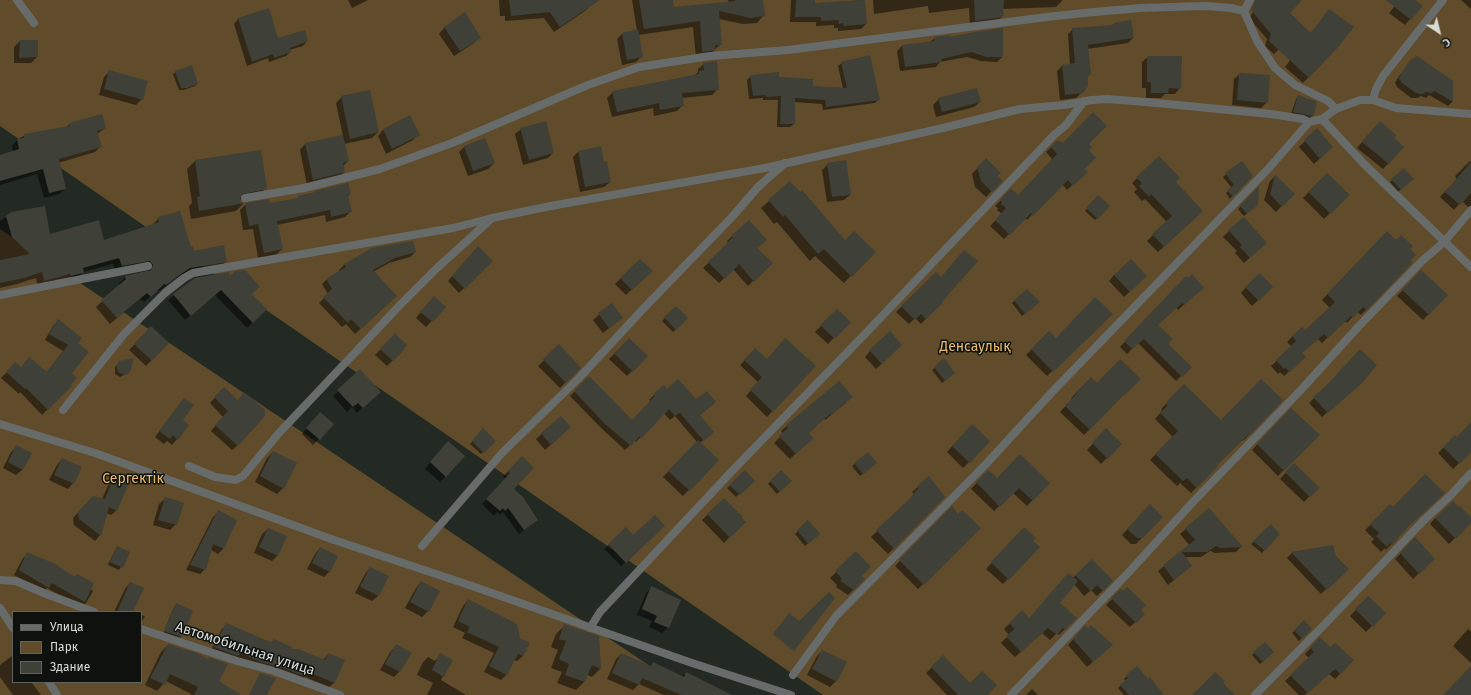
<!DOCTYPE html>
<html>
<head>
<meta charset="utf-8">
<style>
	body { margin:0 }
	#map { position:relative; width:1471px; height:695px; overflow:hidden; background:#232a23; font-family:"Fira Sans",sans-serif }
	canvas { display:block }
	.legend { position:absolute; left:12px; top:611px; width:130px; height:72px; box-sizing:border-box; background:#0e110e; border:1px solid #5f625f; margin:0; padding:5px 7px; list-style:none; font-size:12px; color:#d8dcd8 }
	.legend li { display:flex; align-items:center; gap:8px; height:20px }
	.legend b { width:20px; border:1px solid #5f625f }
	.north { position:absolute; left:1419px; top:12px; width:40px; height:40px; -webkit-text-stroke:3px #0e110e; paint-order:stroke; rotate:145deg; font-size:11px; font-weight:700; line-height:16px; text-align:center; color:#d8dcd8 }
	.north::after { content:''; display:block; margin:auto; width:14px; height:18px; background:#d8dcd8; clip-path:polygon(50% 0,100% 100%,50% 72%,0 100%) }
</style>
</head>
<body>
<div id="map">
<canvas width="1471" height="695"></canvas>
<ul class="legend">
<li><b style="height:5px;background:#676c6b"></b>Улица</li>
<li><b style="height:11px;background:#604b2a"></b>Парк</li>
<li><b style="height:11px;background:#3f4037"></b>Здание</li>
</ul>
<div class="north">С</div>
</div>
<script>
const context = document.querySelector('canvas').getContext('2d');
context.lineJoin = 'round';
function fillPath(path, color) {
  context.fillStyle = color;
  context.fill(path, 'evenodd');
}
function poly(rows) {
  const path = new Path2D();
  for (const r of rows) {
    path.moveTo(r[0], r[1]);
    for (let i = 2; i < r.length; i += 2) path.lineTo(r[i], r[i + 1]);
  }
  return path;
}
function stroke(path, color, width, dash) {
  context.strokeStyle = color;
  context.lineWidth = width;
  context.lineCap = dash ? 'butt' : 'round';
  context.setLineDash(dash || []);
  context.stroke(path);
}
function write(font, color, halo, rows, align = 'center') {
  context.font = font + ' "Fira Sans",sans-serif';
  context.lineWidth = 3;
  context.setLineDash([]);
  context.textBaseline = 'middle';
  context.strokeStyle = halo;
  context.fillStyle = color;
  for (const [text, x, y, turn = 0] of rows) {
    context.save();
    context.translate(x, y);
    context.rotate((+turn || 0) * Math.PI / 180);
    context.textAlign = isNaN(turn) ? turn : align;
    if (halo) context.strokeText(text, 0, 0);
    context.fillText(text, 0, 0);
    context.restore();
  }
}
fillPath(poly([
	[0,0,1471,0,1471,695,823,695,0,126],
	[0,229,693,695,0,695],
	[13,612,141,612,141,682,13,682]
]), '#604b2a');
fillPath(poly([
	[348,0,368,0,352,8],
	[499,0,588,0,591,5,585,11,554,32,544,18,505,21,505,16,500,16],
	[632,0,672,0,674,8,729,3,728,0,762,0,763,16,757,23,743,24,719,19,721,44,708,56,696,58,693,27,638,35,642,56,636,62,622,65,617,39,622,34,637,31],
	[791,0,814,0,814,4,864,0,866,24,861,29,838,31,838,28,834,28,834,25,816,26,816,22,790,22],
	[873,0,1062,0,1062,1,1056,7,1002,9,1002,17,996,22,970,26,969,8,929,13,928,6,874,14],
	[1261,0,1301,0,1289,13,1293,17,1278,50,1274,54,1265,46,1267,39,1249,18],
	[1400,0,1414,0,1421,6,1405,25,1389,13],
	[1461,0,1471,0,1471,9],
	[268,10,278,40,307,41,303,46,289,50,290,52,286,56,269,62,268,58,247,66,234,24,238,19],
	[1329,10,1339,45,1303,83,1285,67],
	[465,14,479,38,474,43,454,56,439,34,444,28],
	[1114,24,1133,38,1128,43,1087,49,1090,74,1087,77,1082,92,1076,98,1060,100,1057,71,1062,66,1070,65,1068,34,1073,29,1112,26],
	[1002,29,1002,57,997,62,981,61,967,57,940,62,936,67,900,71,897,51,902,46,930,42,935,38,949,38],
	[20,41,37,57,31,63,14,63,14,47],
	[1148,57,1180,88,1175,94,1165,94,1161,98,1146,98,1146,88,1142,88,1142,62],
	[1411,61,1452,82,1452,102,1448,106,1429,95,1426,98,1421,96,1417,98,1411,98,1397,87,1395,83,1399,76],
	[842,63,879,99,875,103,823,110,822,104,794,102,794,124,790,127,777,127,778,100,763,100,763,98,749,99,747,80,751,76,812,87,843,88,838,66],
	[704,64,718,89,712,95,682,98,683,105,677,111,654,116,653,108,612,117,607,98,613,92,694,76,698,72,698,69],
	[110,71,142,99,136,105,99,95,104,77],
	[176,72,197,84,195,86,184,90,179,90,173,74],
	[1240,74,1267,102,1261,108,1232,105,1234,79],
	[1298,96,1313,115,1310,118,1307,118,1291,114,1296,99],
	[342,97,378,132,372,138,344,144,348,161,343,166,344,172,339,177,307,185,300,150,305,144,343,136,336,103],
	[939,99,980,102,974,107,936,117,933,105],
	[409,117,418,134,413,140,386,154,378,136,383,130],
	[70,124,105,128,97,134,100,147,95,152,58,163,65,189,59,194,44,198,37,174,0,185,0,156,13,152,12,146,17,140,25,135,66,127],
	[1374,128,1392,139,1403,147,1383,169,1357,148],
	[521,129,553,153,548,158,523,165,515,134],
	[1316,130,1326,153,1314,164,1299,147],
	[1057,141,1063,144,1088,144,1083,169,1086,172,1067,190,1062,184,1027,220,1025,218,1004,239,990,226,1002,214,997,210,998,208,995,206,1011,190,1018,196,1053,160,1046,152],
	[464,147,494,163,488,169,468,176,459,152],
	[578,152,604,163,610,182,604,187,580,192,573,157],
	[1159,157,1196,217,1158,252,1147,241,1167,222,1145,199,1142,201,1134,192,1137,189,1132,183],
	[986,159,996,176,1001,181,986,197,975,187,972,174],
	[195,161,266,188,258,196,239,200,243,204,236,211,191,219,189,206,192,203,187,169],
	[1470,161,1471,163,1471,210,1462,201,1454,210,1440,197,1457,179,1455,176],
	[1242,162,1252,176,1230,199,1226,193,1232,188,1223,177],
	[828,164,850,195,844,200,827,202,822,170],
	[1404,169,1412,179,1398,192,1390,182],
	[1327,174,1348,195,1324,219,1303,198],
	[1275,176,1293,194,1276,212,1264,200,1270,181],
	[790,183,845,241,874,252,844,283,815,256,810,261,777,222,774,224,761,208],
	[1258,188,1254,207,1244,216,1238,209],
	[350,194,347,197,350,212,345,217,326,222,325,215,277,225,282,249,276,255,258,258,253,229,243,230,240,210,246,204,269,204,297,199,299,197],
	[1098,196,1108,206,1095,220,1085,211],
	[12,213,49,235,104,241,152,225,159,218,190,248,193,253,226,261,220,268,183,274,173,280,159,291,158,289,144,302,140,299,110,324,96,307,120,286,119,283,126,277,147,272,146,268,115,271,113,264,83,272,77,279,38,286,36,278,17,284,0,288,0,221],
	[1229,231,1260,248,1244,263,1235,253,1237,251,1223,237],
	[732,236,756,248,771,263,748,286,733,269,719,283,703,268,729,243,727,241],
	[1396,241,1409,249,1409,260,1412,262,1361,315,1357,312,1347,323,1345,321,1322,343,1318,339,1301,353,1299,362,1284,376,1280,372,1278,374,1271,366,1292,347,1287,342,1293,336,1305,332,1330,308,1322,300,1361,259],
	[373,248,415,252,410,257,389,263,373,272,391,301,355,334,346,324,342,327,319,303,328,294,322,284,327,279,340,271,339,270,344,265],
	[473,253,492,261,459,293,448,281],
	[651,271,626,295,615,284,621,278],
	[1421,271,1447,295,1423,320,1397,296],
	[936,273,941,303,921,324,915,318,909,324,896,312],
	[1114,275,1140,282,1124,297,1109,281],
	[229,278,251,294,266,309,247,328,215,295,185,320,168,300,195,279],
	[1186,278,1197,293,1178,310,1176,307,1157,325,1166,344,1190,367,1176,381,1138,343,1127,354,1120,347],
	[1246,287,1266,293,1252,306,1241,293],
	[1027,290,1036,305,1022,316,1012,303],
	[429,303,445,307,426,327,416,318],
	[612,304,622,318,603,333,593,320],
	[676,307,687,318,673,332,662,321],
	[837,310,849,322,828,344,815,332],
	[1111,314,1047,376,1026,355,1049,332,1056,339],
	[58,321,77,343,70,384,71,386,42,415,20,392,19,394,1,378,10,369,20,368,46,373,63,351,45,340,53,326],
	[151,327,168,343,146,366,129,350],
	[395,335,404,349,387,366,375,355],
	[629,339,646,356,627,376,609,359],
	[901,345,876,369,865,357,870,351],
	[559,346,580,368,560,388,538,366],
	[751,354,767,360,814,366,767,417,746,396,758,382,740,365],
	[944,360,952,375,942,383,932,370],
	[121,361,130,372,120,377,115,374,115,367],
	[589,377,632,422,651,401,649,400,664,386,667,390,696,401,715,402,699,416,708,436,700,443,718,460,683,496,663,477,697,442,675,416,670,420,664,413,636,442,635,440,625,450,601,428,570,396],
	[1091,378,1097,384,1139,379,1084,435,1060,412,1072,399,1071,398],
	[839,382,846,403,825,420,824,418,808,433,812,438,790,459,774,443,783,434,781,431],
	[1184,386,1221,422,1282,401,1243,441,1242,440,1216,465,1217,466,1191,493,1180,483,1177,486,1150,460,1173,437,1155,419,1161,412,1162,408],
	[224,388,237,401,238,445,232,450,211,431,223,417,210,403],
	[1325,388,1355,388,1322,417,1309,403],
	[338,391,374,397,357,413,352,407,347,412,333,396],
	[179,405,182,421,177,439,172,445,167,441,164,444,155,437],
	[1291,409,1319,435,1278,476,1252,450],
	[561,417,564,433,545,450,536,439],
	[315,419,332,424,313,445,302,434],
	[1106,429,1121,444,1101,464,1087,450],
	[483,430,494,441,481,454,470,444],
	[966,431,969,462,963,468,947,452],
	[1455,436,1457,438,1471,442,1471,451,1453,469,1438,453],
	[16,447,30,454,22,470,16,475,3,468,11,452],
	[442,448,446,476,440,482,425,469],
	[273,452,283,488,277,494,255,482,267,458],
	[868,453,873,465,860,476,852,466],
	[522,458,512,489,537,520,519,534,503,512,500,515,497,512,494,516,482,504,506,479,503,476],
	[62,459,73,483,68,489,49,480,57,465],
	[1294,464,1318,488,1304,502,1280,479],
	[988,471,997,479,1049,483,1027,506,1013,493,994,511,971,489],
	[745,472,753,481,736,497,727,488],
	[781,472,790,481,777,494,768,484],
	[929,478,944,497,888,554,871,537,909,500,914,494,912,492],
	[114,480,117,510,111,515,106,513,100,535,95,541,74,525,73,518,87,503,102,499,108,486],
	[165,499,176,524,170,530,153,525,159,504],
	[724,499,744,522,724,543,702,520],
	[1150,506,1162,517,1136,544,1131,544,1122,535],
	[1390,506,1404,530,1386,550,1385,548,1381,552,1371,542,1374,539,1365,530],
	[952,507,958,515,980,528,918,589,895,566],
	[218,512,236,521,223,549,218,554,211,550,205,569,200,574,186,570,213,517],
	[1435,518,1471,519,1471,522,1449,544,1430,524],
	[808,522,816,536,805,546,795,534],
	[1271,526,1278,534,1262,553,1251,544],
	[1024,528,1032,541,1038,547,1003,584,986,569],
	[268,529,277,556,272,561,254,553,262,534],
	[626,529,633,537,659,530,621,566,604,549],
	[1186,529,1241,547,1236,552,1215,553,1210,551,1201,557,1185,557,1191,566,1168,585,1158,571,1190,546,1180,534],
	[1415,539,1428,564,1413,579,1395,559],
	[1333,546,1335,556,1347,569,1321,594,1287,558,1292,553],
	[118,547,129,553,119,570,108,565,115,550],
	[320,548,337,556,329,572,324,577,307,569,315,554],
	[28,553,74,577,77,575,89,588,93,591,86,603,81,607,47,588,43,592,14,575,23,558],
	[856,553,861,576,864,579,848,595,836,587,837,585,830,578],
	[1092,560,1112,581,1097,596,1091,590,1084,596,1074,584,1058,603,1076,618,1059,635,1057,633,1050,640,1042,633,1015,657,1001,643,1009,635,1004,629,1022,612,1029,619],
	[370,568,387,577,378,596,372,601,355,593,365,574],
	[421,582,439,591,428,611,422,617,405,608,416,588],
	[130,583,132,611,134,612,114,612,125,589],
	[651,588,668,627,662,633,649,627,652,621,637,615,646,593],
	[1121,590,1144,614,1130,627,1106,605],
	[1368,597,1384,613,1366,632,1350,616],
	[468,600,523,656,517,661,514,660,506,675,501,680,484,672,494,653,462,638,465,633,453,627,463,606],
	[176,605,181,636,178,639,163,634,174,607],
	[141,615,145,616,141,623],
	[1304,622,1311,629,1299,641,1292,633],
	[227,624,271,643,274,640,290,650,323,660,328,654,344,661,334,683,329,687,305,677,300,681,210,652,222,629],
	[565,625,600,669,592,677,587,675,584,682,576,690,557,683,562,672,551,668,558,650,551,647,556,634],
	[1085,627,1106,650,1087,667,1068,645],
	[1468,629,1471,631,1471,663,1453,646],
	[1320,638,1330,649,1353,660,1335,679,1329,674,1305,695,1299,695,1285,681,1309,658,1305,654],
	[1265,643,1273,652,1260,664,1252,655],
	[168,645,217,681,239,695,191,695,191,694,166,681,157,691,145,685,161,652],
	[397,645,410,653,399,672,394,677,380,670,391,651],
	[822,651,836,681,830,687,807,675,817,656],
	[441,654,451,660,441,680,466,695,427,695,433,683,417,675,423,662,428,657,435,661],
	[621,654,650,667,653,664,682,677,686,673,730,695,664,695,639,684,633,690,607,679,616,659],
	[12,656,13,682,31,682,41,695,13,695,0,677,0,665],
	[943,657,970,685,986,695,947,695,926,673],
	[1137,667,1156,695,1124,695,1118,688,1126,681,1124,679],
	[1032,689,1038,695,1026,695]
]), '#0007');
fillPath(poly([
	[509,0,600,0,560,27,550,12,511,16],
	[639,0,673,0,674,7,736,1,735,0,763,0,765,16,751,18,719,11,722,45,715,45,716,50,702,52,700,21,644,29],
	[796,0,815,0,815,3,865,0,867,24,844,26,843,23,839,24,838,20,821,21,821,17,795,17],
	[974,0,1004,0,1003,17,975,21],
	[1255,0,1302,0,1290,13,1311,33,1329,9,1354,27,1339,46,1309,78,1269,41,1271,34,1251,10],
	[1386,0,1415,0,1423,6,1411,20],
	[269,8,278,38,305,30,308,41,290,48,291,52,274,58,273,54,252,62,238,18],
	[465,12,481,38,460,51,444,27],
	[1131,20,1134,38,1088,45,1091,75,1088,75,1088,86,1083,93,1065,95,1062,65,1075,63,1072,28,1114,25,1114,23],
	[1003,28,1003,57,986,57,972,52,941,59,942,62,905,67,902,45,935,41,934,37,950,35,950,37,975,32],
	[638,29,643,57,627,60,622,33],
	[20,40,38,40,38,57,19,58],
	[870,55,880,100,826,107,825,100,795,98,795,124,780,124,781,96,766,97,766,95,753,96,750,75,779,72,779,77,813,79,813,86,847,88,841,62],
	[1147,56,1182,56,1181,89,1169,88,1168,93,1151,93,1151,82,1147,82],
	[1417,56,1453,81,1453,102,1435,91,1431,93,1426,92,1422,94,1416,93,1401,82,1399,78,1403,70,1411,60],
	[717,61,719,90,682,93,684,106,660,110,659,103,617,112,612,91,699,74,699,71,704,70,703,63],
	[192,65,198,84,187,88,181,88,175,71],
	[109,70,148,81,143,100,104,89],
	[1239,73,1270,75,1268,103,1237,100],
	[977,88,981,102,942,112,938,98],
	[370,90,379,132,350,139,341,96],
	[1298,95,1317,102,1314,115,1310,116,1304,114,1293,112],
	[1093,112,1107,126,1089,144,1092,147,1089,150,1096,158,1084,169,1088,172,1073,186,1068,180,1033,216,1031,213,1010,235,995,220,1006,208,1001,204,1002,202,1000,200,1011,188,1018,195,1057,154,1051,147,1057,140,1063,143],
	[102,114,106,128,97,131,102,147,59,159,66,189,49,193,43,169,0,181,0,155,19,149,17,139,24,138,24,134,70,126,69,123],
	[410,115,420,135,392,149,383,129],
	[546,121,554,153,529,160,520,128],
	[1380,121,1396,135,1394,138,1404,147,1389,164,1362,142],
	[1317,128,1333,147,1320,159,1304,140],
	[343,135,349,161,343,163,345,172,313,180,305,143],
	[485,138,495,163,473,171,464,146],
	[601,146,604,162,607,161,611,182,585,187,578,151],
	[261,150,267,189,242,194,240,199,241,202,245,203,199,211,197,197,200,196,195,160],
	[1159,156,1180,178,1176,182,1203,211,1164,247,1152,234,1172,216,1151,194,1149,197,1139,186,1142,183,1136,177],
	[986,158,1001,173,997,176,1003,181,992,192,981,181,977,167],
	[846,160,851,195,832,197,827,163],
	[1242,161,1253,176,1233,197,1227,190,1234,185,1225,173],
	[1471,162,1471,193,1460,205,1445,192],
	[1404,168,1414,179,1401,190,1391,179],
	[1327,173,1350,195,1331,214,1308,192],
	[1275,175,1295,194,1282,207,1270,194],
	[790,181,800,192,802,190,845,240,854,231,876,252,852,277,824,249,818,254,785,215,783,217,768,200],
	[348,183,351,194,348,195,352,212,331,217,330,210,277,221,283,249,264,253,258,224,249,226,245,203,269,199,270,203,298,198,298,196,315,192,315,191],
	[1259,186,1258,205,1247,214,1240,206],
	[1098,195,1110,206,1098,219,1086,208],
	[45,206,50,234,99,220,104,240,159,222,158,217,180,211,191,247,193,246,194,251,224,245,227,262,190,268,181,274,166,285,164,284,151,297,147,293,117,318,101,300,126,279,125,276,151,270,153,265,150,261,122,266,119,258,83,268,84,273,83,273,70,276,70,274,44,281,42,272,24,278,0,283,0,260,30,254,12,237,6,216,11,212],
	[1244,217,1267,243,1250,258,1240,247,1242,245,1228,230],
	[749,220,767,240,757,248,773,263,754,282,739,264,725,279,708,262,733,237,732,235],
	[1387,231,1396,240,1401,235,1413,246,1410,249,1416,255,1411,260,1413,262,1367,310,1363,307,1353,318,1351,316,1328,338,1324,334,1302,353,1306,357,1290,372,1286,368,1284,369,1276,360,1296,341,1292,336,1302,327,1305,330,1335,302,1327,294],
	[413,241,416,252,395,258,373,270,397,296,361,329,351,319,348,323,323,297,332,289,326,279,346,267,344,264,372,248],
	[478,246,493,261,465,289,452,276],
	[964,250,978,261,942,302,943,303,926,319,921,314,915,320,901,306,936,272,941,277],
	[640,259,653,271,632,290,620,278],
	[1131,259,1147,276,1130,292,1114,275],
	[245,270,260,287,252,294,267,309,253,323,221,290,191,316,173,294,195,278,229,272,230,276,236,271],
	[1421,270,1448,295,1429,315,1402,290],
	[1260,273,1273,287,1259,301,1245,287],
	[1192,274,1204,288,1184,305,1182,303,1158,325,1173,339,1168,344,1192,367,1182,377,1144,339,1132,349,1124,341,1186,276,1188,278],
	[1027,289,1040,302,1025,314,1014,300],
	[434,296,446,307,433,322,420,312],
	[1095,297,1113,314,1053,372,1031,349,1049,331,1056,338],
	[612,303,623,318,609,328,598,313],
	[676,306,688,318,676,330,664,317],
	[837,309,851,322,835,339,820,325],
	[58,319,82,338,78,343,89,352,72,373,77,378,71,384,72,386,48,410,26,388,25,389,6,372,15,362,21,367,29,357,47,372,68,345,49,334],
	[151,326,169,343,152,361,134,344],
	[890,331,902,345,882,364,869,350],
	[395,333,407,345,404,348,405,349,393,361,380,349],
	[629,338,648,356,633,372,614,353],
	[785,338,816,366,773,412,750,390,762,377,744,360,755,348,767,359],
	[559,344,581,368,566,383,543,359],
	[1360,349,1377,365,1362,383,1328,413,1313,397,1326,386],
	[134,358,130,372,126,375,119,373,116,366,119,361],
	[944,358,955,373,945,381,934,367],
	[1120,359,1141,379,1124,396,1123,395,1090,430,1065,406,1077,393,1076,392,1091,377,1097,383],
	[360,369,381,392,363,408,358,403,353,407,337,390],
	[589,376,632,420,655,396,653,394,664,385,667,389,678,379,696,399,707,391,716,402,700,415,714,432,704,441,680,413,675,416,669,409,641,439,640,436,631,446,605,424,574,391],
	[1261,379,1283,400,1249,436,1248,435,1217,465,1218,466,1197,488,1187,478,1183,481,1155,454,1178,431,1160,413,1167,406,1167,401,1184,384,1221,420],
	[839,381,853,397,831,415,830,414,809,433,814,438,796,454,779,436,788,428,786,425],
	[224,387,238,400,244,392,265,410,265,416,238,446,215,425,228,411,214,397],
	[184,398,194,405,183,420,189,425,178,440,173,435,170,439,159,431],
	[1291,408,1320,435,1284,471,1257,444],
	[320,412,334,424,320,440,306,428],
	[561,416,571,427,551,445,541,433],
	[1471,422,1471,452,1460,464,1443,447,1455,435,1457,437],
	[972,424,990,441,970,463,952,446],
	[483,428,496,441,484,453,472,441],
	[1106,428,1122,444,1108,459,1092,443],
	[698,440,719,460,690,491,668,471],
	[448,441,465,456,446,477,430,462],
	[16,445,32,453,23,470,8,462],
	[273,451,297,463,284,489,260,476],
	[868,452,877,463,863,474,854,463],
	[1020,454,1050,483,1033,501,1019,488,1000,507,976,482,988,470,997,478],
	[522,456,534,468,514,489,523,497,538,520,524,530,508,508,505,511,503,508,500,511,486,499,510,473,508,471],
	[62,458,82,467,74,484,54,475],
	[1294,463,1320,488,1310,497,1285,472],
	[745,470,755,481,740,495,729,485],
	[781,470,792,481,780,492,770,481],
	[1425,474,1445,493,1407,528,1392,545,1391,543,1387,547,1376,536,1379,533,1370,524,1390,504,1393,507],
	[929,476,945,497,894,549,876,530,915,494,914,493,919,488,917,486],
	[113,479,128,485,117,511,109,507,101,536,79,519,78,512,93,496,105,499],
	[165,497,184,503,177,525,158,520],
	[724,498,743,517,742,518,746,522,730,538,707,514],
	[1453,501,1459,507,1460,506,1471,517,1471,523,1456,539,1435,518],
	[1150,504,1163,517,1143,538,1137,538,1127,529],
	[952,506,958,514,962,510,981,528,924,585,899,560],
	[1209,508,1243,547,1221,548,1216,546,1207,552,1182,552,1192,566,1174,580,1163,565,1195,540,1185,528],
	[218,510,237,520,224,549,213,544,206,570,190,565],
	[655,515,665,526,626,563,608,544,626,527,633,535],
	[808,520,820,534,808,544,797,530],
	[1271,524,1280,534,1265,551,1253,541],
	[1024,527,1036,538,1033,541,1040,547,1009,580,991,562],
	[268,528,287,536,278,556,259,547],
	[1415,537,1435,559,1419,574,1400,553],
	[1333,545,1336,556,1349,569,1327,590,1291,552],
	[117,546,130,552,123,568,110,562],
	[320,547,338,556,330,572,312,563],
	[856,551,871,567,862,576,865,579,854,590,840,581,842,579,835,571],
	[27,552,53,563,75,577,77,574,94,583,85,602,52,583,49,588,19,570],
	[1092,559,1113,581,1103,591,1097,585,1091,591,1075,575],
	[370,567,389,576,379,596,360,587],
	[1068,573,1078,581,1060,603,1077,618,1065,630,1063,628,1057,635,1048,628,1021,652,1006,636,1015,629,1009,623,1022,610,1029,618],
	[421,581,440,591,429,612,410,602],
	[130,582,144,588,133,612,117,612],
	[651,586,681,600,669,628,654,622,657,616,642,609],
	[1127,587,1146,605,1141,610,1145,614,1136,623,1111,598,1121,589,1123,591],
	[829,592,835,598,794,651,773,634,789,613,799,621],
	[1368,596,1386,613,1373,627,1355,609],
	[468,599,517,624,520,638,530,643,523,656,518,654,507,675,489,666,499,647,467,632,470,627,458,621],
	[176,603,193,611,182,637,164,631],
	[1304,620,1312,629,1302,639,1294,630],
	[226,623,272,643,274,639,292,647,291,649,298,649,325,660,328,653,345,660,335,683,308,672,306,677,286,669,261,662,241,653,238,656,214,647],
	[564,624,599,636,601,669,592,665,585,682,565,675,569,664,559,659,566,641,559,639],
	[1085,625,1088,628,1091,625,1113,645,1093,662,1073,639],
	[1320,637,1330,647,1335,643,1354,660,1341,674,1335,669,1308,693,1290,675,1314,652,1310,647],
	[1265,642,1274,652,1263,662,1253,652],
	[168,644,197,653,208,659,209,657,228,664,219,681,241,695,194,695,198,687,170,674,165,685,150,678],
	[396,644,412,653,400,672,385,664],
	[822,650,847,662,837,682,812,669],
	[440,653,453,660,444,677,432,670],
	[621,653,651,666,653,662,684,677,686,672,732,695,681,695,642,678,639,685,612,673],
	[943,655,970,683,982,671,997,685,988,695,958,695,931,667],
	[1137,666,1148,679,1150,677,1164,695,1129,695,1120,685,1128,678,1126,675],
	[1471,666,1471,695,1443,695],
	[1215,672,1225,681,1223,683,1235,695,1192,695],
	[260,673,276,678,267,695,249,695]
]), '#3f4037');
stroke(poly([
	[17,0,34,23],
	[1244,11,1250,0],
	[1373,100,1376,89,1383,76,1443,0],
	[1322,119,1336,109,1360,100,1373,100,1396,108,1471,114],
	[245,198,304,188,380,169,452,143,588,85,639,67,710,56,788,50,1055,16,1094,12,1141,8,1205,6,1231,8,1244,11,1257,41,1275,68,1295,85,1328,101,1336,109],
	[0,295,148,266],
	[63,410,124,334,165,293,184,278,193,273,453,228,492,218,556,205,765,168,943,128,1020,109,1064,105,1092,100,1107,99,1146,102,1271,114,1303,119,1309,122,1322,119,1364,164,1471,267],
	[189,466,215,477,236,480,243,476,279,433,401,304,437,268,490,220],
	[422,546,502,453,579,378,644,308,731,218,758,187,785,163],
	[0,580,16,581,46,594,94,612],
	[0,608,13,628],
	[590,628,600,612,733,470,865,334,1054,135,1066,125,1084,101],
	[141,629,237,661,274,671,340,695],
	[793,675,836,616,986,464,1054,390,1269,168,1309,122],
	[49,682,57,695],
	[1011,695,1129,572,1192,503,1299,392,1359,326,1422,261,1444,242,1471,210],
	[1255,695,1324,625,1424,520,1451,495,1471,473]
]), '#676c6b', 8);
stroke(poly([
	[0,424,95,453,334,540,469,585,692,663,791,695]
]), '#676c6b', 8);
write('14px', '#ecbc6c', '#0e110e', [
	["Денсаулық",975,347],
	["Сергектік",133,479]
]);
write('14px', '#d8dcd8', '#0e110e', [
	["Автомобильная улица",245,649,18]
]);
</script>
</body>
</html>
